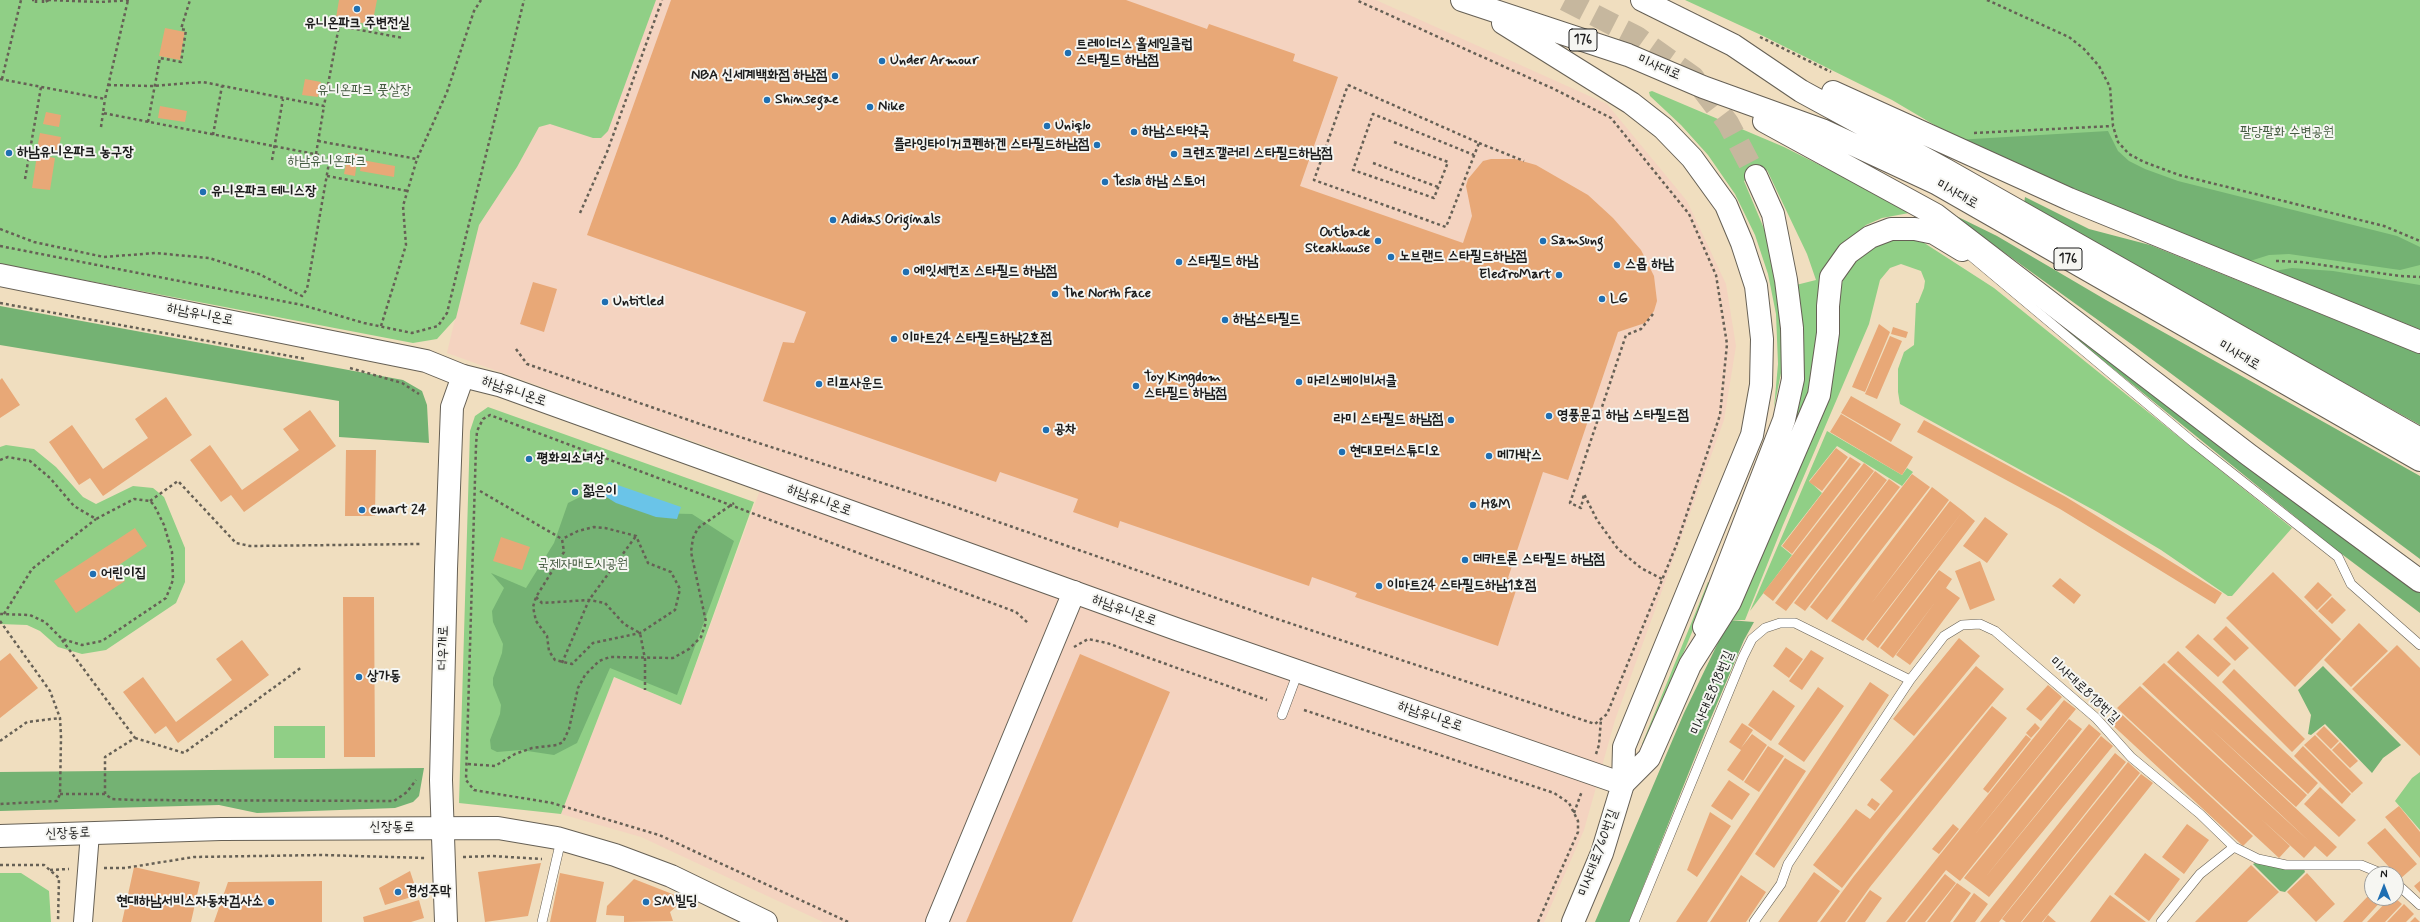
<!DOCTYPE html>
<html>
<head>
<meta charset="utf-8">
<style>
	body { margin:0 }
	#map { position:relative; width:2420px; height:922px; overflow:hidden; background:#f0debf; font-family:Mynerve,sans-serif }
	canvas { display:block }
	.north { position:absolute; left:2364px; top:866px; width:40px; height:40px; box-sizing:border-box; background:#f6f6f2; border:1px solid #9f9f9c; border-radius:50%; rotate:0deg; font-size:11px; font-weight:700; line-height:16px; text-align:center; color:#1c1c1c }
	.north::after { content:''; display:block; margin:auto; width:14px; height:18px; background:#1f6fb2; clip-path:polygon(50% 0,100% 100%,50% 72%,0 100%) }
</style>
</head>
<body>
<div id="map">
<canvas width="2420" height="922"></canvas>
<div class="north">N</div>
</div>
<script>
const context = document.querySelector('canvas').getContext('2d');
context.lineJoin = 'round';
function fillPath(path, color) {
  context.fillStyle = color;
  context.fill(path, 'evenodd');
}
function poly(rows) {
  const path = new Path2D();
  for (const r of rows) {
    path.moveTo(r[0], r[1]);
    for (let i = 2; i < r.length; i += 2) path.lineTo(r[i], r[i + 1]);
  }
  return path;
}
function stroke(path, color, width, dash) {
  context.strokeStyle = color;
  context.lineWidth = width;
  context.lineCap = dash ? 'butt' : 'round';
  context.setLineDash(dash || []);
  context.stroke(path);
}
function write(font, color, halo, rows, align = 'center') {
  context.font = font + ' Mynerve,"Poor Story",sans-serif';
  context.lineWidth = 4;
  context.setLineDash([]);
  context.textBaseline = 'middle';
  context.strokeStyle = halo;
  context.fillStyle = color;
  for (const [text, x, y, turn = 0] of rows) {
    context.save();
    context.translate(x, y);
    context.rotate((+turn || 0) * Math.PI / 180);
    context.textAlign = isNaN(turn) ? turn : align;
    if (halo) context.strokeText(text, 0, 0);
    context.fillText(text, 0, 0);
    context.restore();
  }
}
fillPath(poly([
	[530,0,1376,0,1607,104,1687,201,1726,284,1736,346,1724,420,1615,720,1584,830,1544,922,823,922,641,837,561,814,614,677,681,705,768,468,447,353]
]), '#f4d3c0');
fillPath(poly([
	[0,0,656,0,608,131,601,138,593,138,550,124,539,127,517,167,479,225,456,318,437,339,413,343,0,264],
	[1685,0,2420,0,2420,330,2276,273,1953,136,1892,100,1761,35],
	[1652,91,1784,147,1909,210,1909,213,1882,218,1866,225,1841,246,1820,329,1811,384,1788,445,1796,285,1816,280,1807,254,1767,170,1744,181,1765,231,1776,270,1783,332,1781,373,1774,408,1778,364,1776,314,1768,274,1755,235,1735,194,1708,155,1681,125,1650,96,1649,92],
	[1915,237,1994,288,2292,528,2232,596,2228,596,2161,550,2099,513,1900,404,1898,392,1898,369,1904,352,1914,345,1916,303,1918,303,1924,288,1925,281,1921,271,1901,264,1890,268,1880,280,1869,324,1783,525,1745,620,1729,620,1805,449,1844,275,1849,265,1879,239],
	[488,407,754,502,681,705,614,677,561,814,459,803,470,431,475,416],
	[1827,431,1902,475,1907,468,1913,472,1902,486,1837,446,1809,481,1822,493,1781,546,1792,555,1750,611],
	[6,445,34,449,56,467,83,497,96,504,133,486,153,488,164,497,185,548,185,582,176,603,106,650,82,654,58,647,40,631,27,625,0,624,0,447],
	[1708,582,1712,584,1653,726,1644,745,1642,744],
	[274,726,325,726,325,758,274,758],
	[2420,772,2420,830,2395,801,2412,778],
	[0,873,21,873,49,891,51,922,0,922]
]), '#90cf86');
fillPath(poly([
	[2108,131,2118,151,2129,161,2145,169,2178,181,2397,236,2420,247,2420,265,2400,270,2289,254,2269,255,2250,261,2073,191,1956,140],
	[2025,197,2089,229,2150,245,2420,354,2420,425,2024,204],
	[1948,212,1997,236,2106,300,2420,476,2420,559,2134,346],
	[2292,268,2333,271,2420,285,2420,329,2274,271],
	[1999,276,2420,589,2420,613,2335,549],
	[0,306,403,380,422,391,427,405,429,443,339,437,339,401,0,345],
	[604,485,630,493,648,513,692,514,734,541,677,695,610,668,577,743,554,755,521,750,497,752,491,749,490,740,500,714,501,705,493,685,493,678,502,653,503,644,493,622,492,611,504,588,491,573,526,588,554,543,568,503],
	[1729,620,1754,622,1744,640,1707,727,1629,922,1595,922,1684,713],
	[2323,666,2401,745,2383,758,2372,773,2325,724,2311,735,2308,734,2311,715,2298,690],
	[424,768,419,796,413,802,395,808,257,813,219,805,0,811,0,772],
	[2255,863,2280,868,2304,869,2305,872,2285,892,2280,891,2253,864]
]), '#74b273');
fillPath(poly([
	[609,482,681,507,677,519,656,517,616,503,600,493]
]), '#6ac4e8');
fillPath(poly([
	[339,0,377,0,372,25,336,18],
	[671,0,1126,0,1207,29,1209,24,1295,54,1293,61,1338,77,1300,186,1463,243,1472,216,1466,186,1468,179,1483,161,1491,159,1515,159,1536,165,1588,195,1613,218,1641,250,1654,276,1657,301,1654,311,1645,323,1618,332,1568,480,1543,472,1508,578,1519,581,1498,646,1355,597,1357,593,1312,577,1309,586,1120,521,1118,528,1073,512,1078,499,1000,472,996,482,763,401,783,342,794,343,806,312,587,235],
	[165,28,185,32,180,60,159,56],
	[305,79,321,82,318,97,302,95],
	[160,106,187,111,185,122,158,118],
	[46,112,61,115,59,127,43,124],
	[40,133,61,137,58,153,37,149],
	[348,153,358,154,355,176,344,174],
	[37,155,55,158,50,190,32,188],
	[362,160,395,166,394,177,360,171],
	[533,282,557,289,544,332,520,324],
	[1879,324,1890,332,1865,392,1852,387],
	[1893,327,1908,332,1906,338,1891,334],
	[1890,336,1902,341,1877,399,1865,394],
	[2,378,20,405,0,418,0,380],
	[1851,396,1901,424,1891,442,1841,413],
	[166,397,192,435,103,496,90,478,79,485,49,442,72,425,103,469,148,438,135,419],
	[310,410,336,446,244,512,231,495,221,502,190,460,210,445,242,490,299,450,283,429],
	[1841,414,1913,457,1902,475,1830,432],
	[1924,420,2066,497,2222,593,2215,604,2060,509,1917,432],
	[1836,448,1848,457,1822,491,1809,482],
	[346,450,376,450,375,516,345,516],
	[1850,457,1861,464,1792,554,1782,546],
	[1864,463,1874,471,1773,601,1763,593],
	[1875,471,1887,480,1786,611,1775,603],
	[1912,474,1930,487,1827,620,1810,607],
	[1889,479,1900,487,1805,611,1794,603],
	[1932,487,1949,500,1871,604,1950,501,1963,511,1863,641,1831,621],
	[1963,511,1975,521,1878,648,1866,639],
	[1985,517,2008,534,1987,563,1963,546],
	[135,528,147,546,116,567,125,581,76,613,54,581],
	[501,537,530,547,522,570,493,561],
	[1980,561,1995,600,1970,610,1955,571],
	[1939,570,1952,579,1946,588,1960,598,1910,665,1896,655,1936,601,1893,658,1880,648],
	[2273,572,2341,639,2295,687,2226,618],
	[2060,578,2081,595,2074,604,2052,586],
	[2318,582,2332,595,2317,610,2304,597],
	[343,597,374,597,375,757,344,757],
	[2332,597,2346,610,2332,624,2318,611],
	[2359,623,2388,651,2351,687,2324,660],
	[2226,626,2249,648,2235,661,2213,639],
	[2198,634,2231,664,2218,677,2185,647],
	[1959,638,1980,656,1914,736,1893,719],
	[242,640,269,675,178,743,166,726,155,734,123,692,143,677,176,722,232,680,216,659],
	[2397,645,2420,668,2420,756,2352,689],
	[1786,647,1803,659,1789,678,1773,666],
	[1811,650,1824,658,1802,690,1789,681],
	[2178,651,2318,783,2308,794,2167,662],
	[10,653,38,688,0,718,0,661],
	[1080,654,1170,692,1072,922,966,922],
	[2164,663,2307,795,2296,807,2209,727,2337,847,2327,857,2315,846,2304,858,2260,818,2290,846,2279,858,2117,708,2140,686,2310,842,2142,684],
	[1976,666,2004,689,1886,831,1842,888,1813,865,1856,809,1870,819,1893,791,1880,780],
	[2234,669,2305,739,2292,752,2222,682],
	[1870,682,1889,695,1774,868,1755,854],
	[2048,685,2062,697,2041,721,2026,709],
	[1818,687,1844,706,1804,762,1778,744],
	[1773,690,1795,706,1771,741,1748,725],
	[2064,700,2076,709,1972,838,2069,719,2082,729,1960,881,1946,870,1905,922,1886,922],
	[1992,706,2007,718,1870,887,1845,922,1820,922,1854,876],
	[2117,710,2253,836,2243,846,2107,720],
	[1742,723,1753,730,1741,748,1752,734,1767,745,1743,781,1727,770,1741,750,1729,742],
	[2035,723,2040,728,2031,738,2026,733],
	[2089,724,2101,734,1983,880,2101,736,2113,746,1989,897,1964,878],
	[2324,726,2339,741,2331,749,2316,734],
	[2026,735,2031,739,1988,793,1983,789],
	[2315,735,2363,783,2352,793,2304,745],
	[2340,742,2358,761,2350,768,2332,750],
	[1768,746,1784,756,1759,792,1744,782],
	[2303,746,2351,794,2342,804,2294,756],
	[2115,753,2126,762,1999,922,1980,922],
	[1785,758,1806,771,1707,922,1676,922],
	[2128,762,2140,773,2021,922,2006,922,2002,919],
	[2141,774,2153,783,2042,922,2022,922],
	[1729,780,1750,794,1732,820,1711,806],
	[2320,787,2356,820,2339,837,2304,804],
	[1872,798,1880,804,1875,811,1867,805],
	[2399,806,2420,832,2420,858,2385,817],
	[1710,812,1731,826,1697,877,1687,870],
	[1953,824,1959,829,1939,854,1932,849],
	[2187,824,2209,840,2184,874,2162,857],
	[2385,828,2417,864,2400,879,2367,843],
	[2145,853,2180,879,2149,921,2114,894],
	[541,863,528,916,485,922,478,872],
	[2251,865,2279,892,2247,922,2195,922],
	[134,867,200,882,191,922,122,922],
	[410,871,418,895,385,905,379,888],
	[1814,872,1840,891,1817,922,1778,922],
	[560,873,604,882,596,922,550,922],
	[2307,873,2335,904,2316,922,2287,892],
	[1945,874,1956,883,1925,922,1907,922],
	[1741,875,1766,892,1746,922,1710,922],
	[634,879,685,899,670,912,673,921,624,922,624,916,606,915,607,906],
	[322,881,322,922,214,922,228,882],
	[2420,881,2420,893,2414,886],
	[1957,883,1971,893,1950,922,1927,922],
	[1870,890,1882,898,1865,922,1847,922],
	[2372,892,2372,898,2384,898,2362,922,2343,922],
	[1974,893,1988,904,1975,922,1953,922],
	[2110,895,2146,922,2090,922],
	[2390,898,2395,898,2402,904,2385,922,2367,922],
	[419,900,424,918,411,922,364,922,363,917],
	[2404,904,2414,914,2406,922,2387,922],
	[2048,915,2056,922,2043,922],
	[2415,917,2420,922,2410,922]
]), '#e8a877');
stroke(poly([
	[1565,0,1637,37,1693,77,1728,123,1756,176]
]), '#c6b79e', 22, [22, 11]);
const service = poly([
	[1966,252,2194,443,2338,557,2351,584,2420,645],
	[1282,715,1298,672],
	[2396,883,2420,905],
	[542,922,561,840],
	[1634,922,1743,657,1752,639,1765,628,1780,623,1795,623,1910,680,1944,636,1962,625,1980,624,1995,631,2096,718,2131,757,2200,814,2234,847,2258,859,2286,865,2361,865,2383,874],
	[1754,922,1781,884,1788,864,1910,680],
	[2161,922,2200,874,2234,847]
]);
const minor = poly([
	[83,922,90,833]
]);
const tertiary = poly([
	[446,922,441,780,446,569,452,407,463,376],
	[937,922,1074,592]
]);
const secondary = poly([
	[0,275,426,361,463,376,499,385,1179,630,1623,784,1602,853,1573,922],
	[0,836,221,829,498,828,557,838,615,855,671,876,766,922]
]);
const primary = poly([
	[1462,0,1628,55,1703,87,1822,130,1936,183,2420,460],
	[1642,0,1733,45,1801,91,1946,170,2420,439],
	[1503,23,1631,103,1663,128,1692,158,1726,205,1742,243,1756,286,1762,339,1761,385,1752,435,1624,747,1623,784],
	[1833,92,2069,199,2420,342],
	[1764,121,1936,215,2249,455,2420,581],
	[1704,627,1784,420,1793,379,1792,328,1786,280,1773,214,1756,176],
	[1623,784,1649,758,1690,665,1730,602,1819,395,1828,333,1828,306,1831,277,1848,253,1870,237,1891,229,1915,229,1934,233,1962,250]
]);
stroke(service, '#666055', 10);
stroke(minor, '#666055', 20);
stroke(tertiary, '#666055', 24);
stroke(secondary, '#666055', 24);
stroke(primary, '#666055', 24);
stroke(poly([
	[32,0,34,0],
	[36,0,36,3,37,0],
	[43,0,43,3,49,0],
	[48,0,100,2,131,0],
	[1987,0,2069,37,2084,49,2099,66,2110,87,2113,126,2118,142,2129,154,2144,162,2179,175,2384,226,2420,241],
	[1760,37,1831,72],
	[0,79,105,99,128,0],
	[2,79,21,0],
	[108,85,152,86,203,82,324,106,339,26,403,38],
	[1348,85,1479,143,1446,227,1314,180,1348,85],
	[148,122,160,58,181,62,186,30,181,29,190,0],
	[101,127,103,113],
	[1974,133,2113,126],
	[213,135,222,86],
	[318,141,417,159],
	[1394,142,1448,162,1434,198,1353,170,1373,114,1474,155],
	[1479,143,1524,161],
	[316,154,324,106],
	[272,160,283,99],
	[1373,163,1438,187],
	[327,176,408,191],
	[25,179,41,87],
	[580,213,607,152,662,0],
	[0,229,34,242,104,257,155,253,209,258,259,274,302,296,307,289,330,157,103,113,105,99],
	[0,246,302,305,364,323,412,333,438,326,447,313,524,0],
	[2276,261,2301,262,2400,276,2420,277],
	[0,303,306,359],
	[1653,314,1641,329,1626,335,1570,503,1581,508,1584,494,1597,520,1618,549,1641,568,1662,579],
	[381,326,406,245,403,206,417,159,447,92,474,11,481,0],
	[516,349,527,364,706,426,941,502,1271,617,1595,724,1607,714,1676,546,1720,415,1727,344,1716,275,1689,214,1611,118,1554,89,1356,0],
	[350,368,402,383,419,394],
	[0,460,8,457,30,461,50,478,74,506,96,519,134,499,150,501,154,505,164,525,172,552,173,580,166,598,102,641,82,645,62,639,45,622,30,615,0,614],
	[480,491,562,539,564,552,536,597,533,607,536,621,547,636,549,651,555,660,572,664,593,643,640,633,675,610,680,589,671,572,648,563,636,536,605,528,594,527,578,531,562,539],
	[150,501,178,481,236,543,250,546,420,544],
	[536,597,542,603,589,600,605,603,624,624,640,633,645,659,645,690],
	[4,614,32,569,96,519],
	[0,621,50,691,60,718,61,737,60,794,57,801,0,804],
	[62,640,135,738,105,757,105,794],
	[1074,647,1088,639,1107,643,1267,700],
	[562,663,589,600,636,536],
	[1304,710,1554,793,1569,803,1578,821,1578,832,1538,922],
	[135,738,184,753,302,667],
	[0,741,27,722,60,718],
	[1596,754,1599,745,1601,719],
	[468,764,495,766,515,754,532,748,557,745,563,742,569,729,578,688,585,675,599,661,610,657,673,658,689,649,701,637,706,622,691,552,693,538,698,528,734,503],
	[60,794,105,794,112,799,136,800,394,801,407,792,416,780],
	[1574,813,1582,791],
	[463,857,492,856,542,859],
	[0,865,44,865,59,878,58,922],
	[104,868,125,868,194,857,322,855,425,858],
	[50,870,69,869],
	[848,922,659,835,552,803,474,790,466,780,476,446,477,431,483,419,490,415,1016,612,1029,624]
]), '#666055', 2.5, [3, 3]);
stroke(service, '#fff', 9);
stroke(minor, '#fff', 18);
stroke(tertiary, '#fff', 22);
stroke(secondary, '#fff', 22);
stroke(primary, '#fff', 22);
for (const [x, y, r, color] of [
	[357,9,4,"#1f6fb2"],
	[1068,53,4,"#1f6fb2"],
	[882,61,4,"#1f6fb2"],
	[835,76,4,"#1f6fb2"],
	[767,100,4,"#1f6fb2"],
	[870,107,4,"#1f6fb2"],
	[1047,126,4,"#1f6fb2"],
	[1134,132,4,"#1f6fb2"],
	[1097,145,4,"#1f6fb2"],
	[9,153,4,"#1f6fb2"],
	[1174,154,4,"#1f6fb2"],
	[1105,182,4,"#1f6fb2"],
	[203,192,4,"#1f6fb2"],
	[833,220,4,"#1f6fb2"],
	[1378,241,4,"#1f6fb2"],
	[1543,241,4,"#1f6fb2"],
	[1391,257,4,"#1f6fb2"],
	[1179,262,4,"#1f6fb2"],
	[1617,265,4,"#1f6fb2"],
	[906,272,4,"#1f6fb2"],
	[1559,275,4,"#1f6fb2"],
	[1055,294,4,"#1f6fb2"],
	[1602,299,4,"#1f6fb2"],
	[605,302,4,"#1f6fb2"],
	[1225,320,4,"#1f6fb2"],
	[894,339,4,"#1f6fb2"],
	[1299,382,4,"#1f6fb2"],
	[819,384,4,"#1f6fb2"],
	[1136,386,4,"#1f6fb2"],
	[1549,416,4,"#1f6fb2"],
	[1451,420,4,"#1f6fb2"],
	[1046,430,4,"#1f6fb2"],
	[1342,452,4,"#1f6fb2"],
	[1489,456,4,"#1f6fb2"],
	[529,459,4,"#1f6fb2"],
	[575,492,4,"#1f6fb2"],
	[1473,505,4,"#1f6fb2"],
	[362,510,4,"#1f6fb2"],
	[1465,560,4,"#1f6fb2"],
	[93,574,4,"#1f6fb2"],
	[1379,586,4,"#1f6fb2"],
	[359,677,4,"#1f6fb2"],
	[398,892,4,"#1f6fb2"],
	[271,902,4,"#1f6fb2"],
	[646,902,4,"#1f6fb2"]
]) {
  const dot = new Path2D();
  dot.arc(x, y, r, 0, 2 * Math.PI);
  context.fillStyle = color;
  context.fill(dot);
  stroke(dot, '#f6f6f2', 1.5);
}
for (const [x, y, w] of [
	[1583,40,28],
	[2068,259,28]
]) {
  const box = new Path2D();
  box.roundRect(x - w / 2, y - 11, w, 22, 3);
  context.fillStyle = '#f6f6f2';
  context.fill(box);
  stroke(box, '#1c1c1c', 1);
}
write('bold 13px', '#1c1c1c', null, [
	["176",1583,40],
	["176",2068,259]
]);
write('bold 14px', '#1c1c1c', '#f6f6f2', [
	["유니온파크 주변전실",357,24,"center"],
	["트레이더스 홀세일클럽",1076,45],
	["스타필드 하남점",1076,61],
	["Under Armour",890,61],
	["NBA 신세계백화점 하남점",827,76,"right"],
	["Shinsegae",775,100],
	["Nike",878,107],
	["Uniqlo",1055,126],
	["하남스타약국",1142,132],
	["플라잉타이거코펜하겐 스타필드하남점",1089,145,"right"],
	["하남유니온파크 농구장",17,153],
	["크렌즈갤러리 스타필드하남점",1182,154],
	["Tesla 하남 스토어",1113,182],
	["유니온파크 테니스장",211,192],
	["Adidas Originals",841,220],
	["Outback",1370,233,"right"],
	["Steakhouse",1370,249,"right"],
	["Samsung",1551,241],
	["노브랜드 스타필드하남점",1399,257],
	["스타필드 하남",1187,262],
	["스몹 하남",1625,265],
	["에잇세컨즈 스타필드 하남점",914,272],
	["ElectroMart",1551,275,"right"],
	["The North Face",1063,294],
	["LG",1610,299],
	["Untitled",613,302],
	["하남스타필드",1233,320],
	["이마트24 스타필드하남2호점",902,339],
	["Toy Kingdom",1144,378],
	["스타필드 하남점",1144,394],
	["마리스베이비서클",1307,382],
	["리프사운드",827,384],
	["영풍문고 하남 스타필드점",1557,416],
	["라미 스타필드 하남점",1443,420,"right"],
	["공차",1054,430],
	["현대모터스튜디오",1350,452],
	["메가박스",1497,456],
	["평화의소녀상",537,459],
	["젊은이",583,492],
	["H&M",1481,505],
	["emart 24",370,510],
	["데카트론 스타필드 하남점",1473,560],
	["어린이집",101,574],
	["이마트24 스타필드하남1호점",1387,586],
	["상가동",367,677],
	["경성주막",406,892],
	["현대하남서비스자동차검사소",263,902,"right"],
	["SM빌딩",654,902]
], 'left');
write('14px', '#1c1c1c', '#f6f6f2', [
	["미사대로",1659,68,23],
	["미사대로",1957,195,29],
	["하남유니온로",200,315,11],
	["미사대로",2239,356,30],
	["하남유니온로",514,392,19],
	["하남유니온로",819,501,20],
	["하남유니온로",1124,611,20],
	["더우개로",444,648,-89],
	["미사대로818번길",2084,691,43],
	["미사대로818번길",1713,693,-67],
	["하남유니온로",1430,717,19],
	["신장동로",392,828],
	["신장동로",68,834,-2],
	["미사대로760번길",1599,853,-70]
]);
write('14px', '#455b41', '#f6f6f2', [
	["유니온파크 풋살장",364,91],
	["팔당팔화 수변공원",2287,133],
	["하남유니온파크",327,162],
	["국제자매도시공원",583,565]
]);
</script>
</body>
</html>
